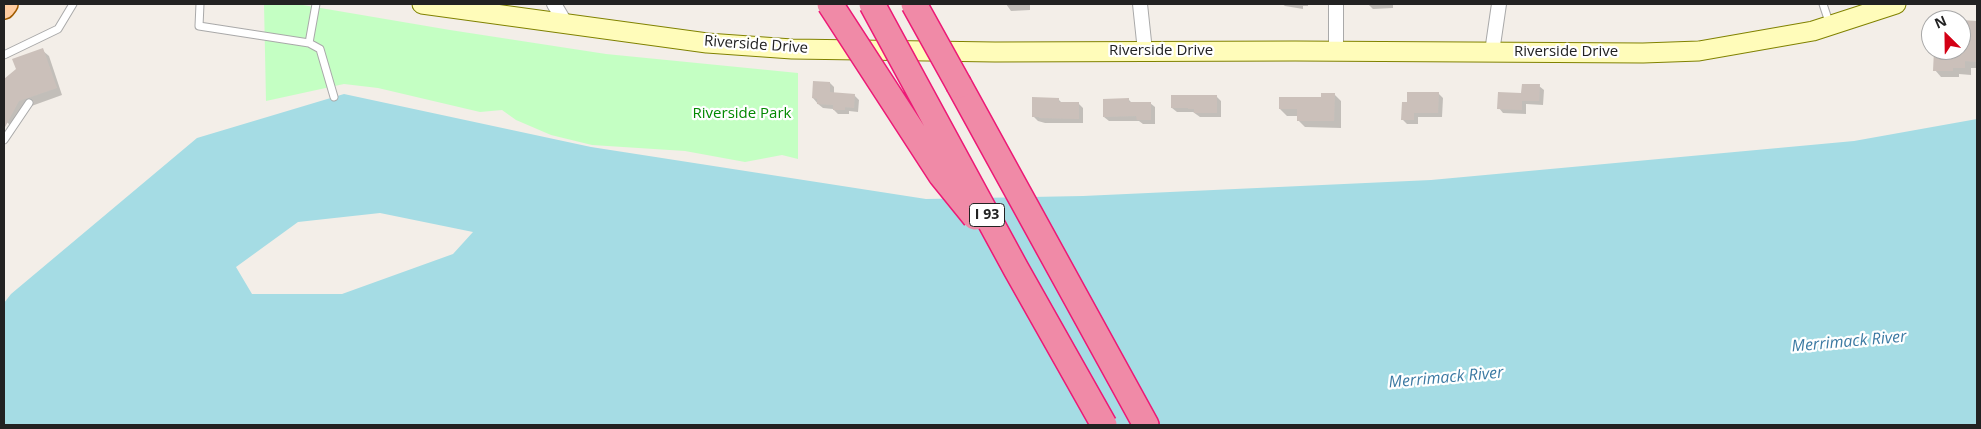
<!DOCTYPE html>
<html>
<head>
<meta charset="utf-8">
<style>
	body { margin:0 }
	#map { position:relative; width:1981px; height:429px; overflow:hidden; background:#f3eee8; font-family:"Open Sans",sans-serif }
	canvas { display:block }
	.frame { position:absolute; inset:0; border:5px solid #222; pointer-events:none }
	.north { position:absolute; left:1921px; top:10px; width:50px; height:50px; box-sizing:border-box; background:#fff; border:1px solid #a7a7a7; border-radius:50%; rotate:337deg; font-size:14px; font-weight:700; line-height:20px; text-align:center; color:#222 }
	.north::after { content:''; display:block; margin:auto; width:18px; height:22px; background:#d40015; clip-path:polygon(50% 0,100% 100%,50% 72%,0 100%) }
</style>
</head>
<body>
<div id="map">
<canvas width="1981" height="429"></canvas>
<div class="frame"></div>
<div class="north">N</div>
</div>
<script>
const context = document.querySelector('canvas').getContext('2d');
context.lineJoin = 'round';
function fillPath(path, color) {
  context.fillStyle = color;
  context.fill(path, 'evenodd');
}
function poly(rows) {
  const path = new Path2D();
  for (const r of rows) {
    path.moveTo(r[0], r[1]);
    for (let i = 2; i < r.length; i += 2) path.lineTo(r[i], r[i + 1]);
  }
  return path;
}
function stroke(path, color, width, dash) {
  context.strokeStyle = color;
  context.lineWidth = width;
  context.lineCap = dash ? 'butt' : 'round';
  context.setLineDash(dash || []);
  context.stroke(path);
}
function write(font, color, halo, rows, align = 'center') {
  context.font = font + ' "Open Sans",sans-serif';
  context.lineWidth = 4.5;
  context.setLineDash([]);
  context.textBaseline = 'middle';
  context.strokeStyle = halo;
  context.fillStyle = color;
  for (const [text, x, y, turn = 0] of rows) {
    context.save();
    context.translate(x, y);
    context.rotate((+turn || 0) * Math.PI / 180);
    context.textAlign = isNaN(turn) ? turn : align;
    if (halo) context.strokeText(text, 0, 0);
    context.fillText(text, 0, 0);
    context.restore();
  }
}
fillPath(poly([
	[264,4,297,4,450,30,606,54,798,73,798,159,782,155,745,162,685,151,592,145,551,135,516,120,502,110,480,112,378,88,344,84,266,101]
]), '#c4ffc3');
fillPath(poly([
	[344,94,591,147,926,199,1083,196,1431,180,1854,141,1977,119,1977,425,4,425,4,303,11,294,197,138],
	[380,213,473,232,453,254,342,294,252,294,236,267,298,222]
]), '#a5dce4');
fillPath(poly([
	[1006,4,1030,4,1030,10,1011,11],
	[1282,4,1308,4,1308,6,1303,6,1303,9,1285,6],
	[1368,4,1393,4,1393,8,1373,9],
	[1961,22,1977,22,1977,68,1971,68,1971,75,1959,74,1959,77,1941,77,1935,70,1935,50,1961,50],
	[42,50,49,56,62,95,26,108,14,128,4,120,4,80],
	[830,83,834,87,834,94,854,95,859,100,858,112,849,111,849,114,838,114,833,109,823,108,818,104,813,98],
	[1539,86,1544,90,1543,105,1526,104,1526,114,1503,113,1499,108],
	[1438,93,1443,98,1442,117,1418,117,1418,124,1407,124,1403,120],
	[1334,94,1341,101,1341,128,1305,127,1298,120,1298,116,1287,116,1280,109],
	[1216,96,1221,101,1221,117,1200,117,1193,112,1177,112,1172,108],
	[1058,99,1062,103,1078,103,1083,108,1083,123,1045,123,1038,121,1033,116],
	[1129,100,1132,103,1150,103,1155,107,1155,124,1143,124,1139,121,1109,121,1104,117]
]), '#0003');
fillPath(poly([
	[1961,20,1977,21,1977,62,1965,61,1965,68,1953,68,1953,71,1933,71,1934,50,1961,50],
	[43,48,57,88,19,101,4,129,4,79,16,69,12,59],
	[813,81,830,82,830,92,855,94,854,108,845,107,845,110,833,110,833,105,817,104,817,99,812,98],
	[1522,84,1540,84,1539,101,1522,101,1522,110,1497,109,1498,92,1521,93],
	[1407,92,1439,92,1438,113,1414,113,1414,120,1401,120,1402,102,1407,102],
	[1321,93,1335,93,1334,121,1297,121,1297,109,1279,109,1279,97,1321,97],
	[1171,95,1217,95,1217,113,1194,113,1194,109,1188,109,1188,108,1171,108],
	[1032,97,1059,98,1059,102,1079,102,1079,119,1039,118,1039,117,1032,117],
	[1129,98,1129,102,1151,102,1151,120,1137,120,1136,116,1103,117,1103,99]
]), '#cbc0ba');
const service = poly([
	[200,4,199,26,309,43,320,49,334,97],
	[1823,4,1830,25],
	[309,43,316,4],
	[4,55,58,29,73,4],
	[4,140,29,103]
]);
const minor = poly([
	[554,4,566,24],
	[1140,4,1145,51],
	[1336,51,1336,4],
	[1492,52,1499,4]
]);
const secondary = poly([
	[422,4,707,43,792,49,995,52,1295,51,1643,53,1699,51,1813,31,1896,4]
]);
const primary = poly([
	[4,8,7,4]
]);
const motorway = poly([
	[959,85,1146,425]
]);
stroke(service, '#a9a9a9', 9);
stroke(minor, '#a9a9a9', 16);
stroke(secondary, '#808200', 21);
stroke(primary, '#a05b00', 24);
stroke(motorway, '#ed1976', 28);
stroke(service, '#fff', 7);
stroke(minor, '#fff', 14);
stroke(secondary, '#fffcba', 19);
stroke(primary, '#ffcda1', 21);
stroke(motorway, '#f08aa7', 25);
const motorwayBridge = poly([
	[830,4,941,175,975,217],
	[872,4,1016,269,1104,425],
	[914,4,959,85]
]);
stroke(motorwayBridge, '#ed1976', 28, []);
stroke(motorwayBridge, '#f08aa7', 25);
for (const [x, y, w] of [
	[987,215,35]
]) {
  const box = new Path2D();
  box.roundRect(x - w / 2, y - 11.5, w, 23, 4);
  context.fillStyle = '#fff';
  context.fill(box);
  stroke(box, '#222', 1);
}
write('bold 14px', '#222', null, [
	["I 93",987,215]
]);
write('15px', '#222', '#fff', [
	["Riverside Drive",756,45,4],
	["Riverside Drive",1161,51],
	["Riverside Drive",1566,52]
]);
write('15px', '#038902', '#fff', [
	["Riverside Park",742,114]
]);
write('italic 16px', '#3c7aa3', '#fff', [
	["Merrimack River",1849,342,-5],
	["Merrimack River",1446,378,-5]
]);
</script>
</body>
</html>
